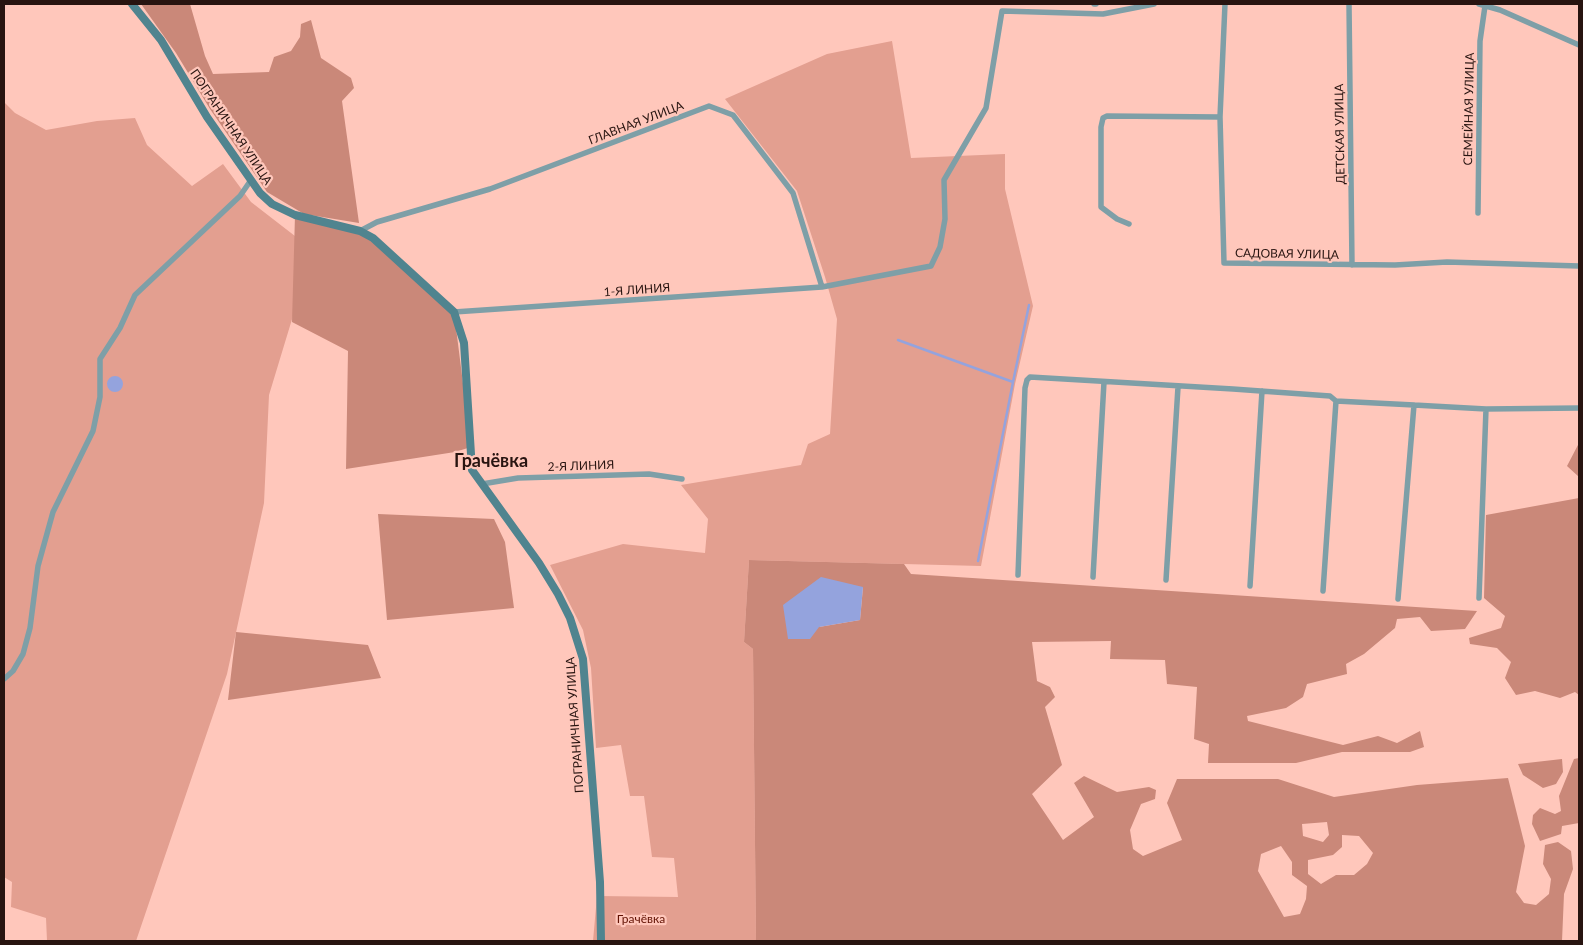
<!DOCTYPE html>
<html>
<head>
<meta charset="utf-8">
<style>
	body { margin:0 }
	#map { position:relative; width:1583px; height:945px; overflow:hidden; background:#ffc7bb; font-family:Lato,sans-serif }
	canvas { display:block }
	.frame { position:absolute; inset:0; border:5px solid #281410; pointer-events:none }
</style>
</head>
<body>
<div id="map">
<canvas width="1583" height="945"></canvas>
<div class="frame"></div>
</div>
<script>
const context = document.querySelector('canvas').getContext('2d');
context.lineJoin = 'round';
function fillPath(path, color) {
  context.fillStyle = color;
  context.fill(path, 'evenodd');
}
function poly(rows) {
  const path = new Path2D();
  for (const r of rows) {
    if (r.length === 3) {
      path.moveTo(r[0] + r[2], r[1]);
      path.arc(r[0], r[1], r[2], 0, 2 * Math.PI);
      continue;
    }
    path.moveTo(r[0], r[1]);
    for (let i = 2; i < r.length; i += 2) path.lineTo(r[i], r[i + 1]);
  }
  return path;
}
function stroke(path, color, width, dash) {
  context.strokeStyle = color;
  context.lineWidth = width;
  context.lineCap = dash ? 'butt' : 'round';
  context.setLineDash(dash || []);
  context.stroke(path);
}
function write(font, color, halo, rows, align = 'center') {
  context.font = font + ' Lato,sans-serif';
  context.lineWidth = 4.5;
  context.setLineDash([]);
  context.textBaseline = 'middle';
  context.strokeStyle = halo;
  context.fillStyle = color;
  for (const [text, x, y, turn = 0] of rows) {
    context.save();
    context.translate(x, y);
    context.rotate((+turn || 0) * Math.PI / 180);
    context.textAlign = isNaN(turn) ? turn : align;
    if (halo) context.strokeText(text, 0, 0);
    context.fillText(text, 0, 0);
    context.restore();
  }
}
fillPath(poly([
	[892,41,911,158,1005,154,1005,189,1033,306,1015,384,981,566,749,560,744,642,753,649,756,941,593,941,597,896,678,897,674,858,652,857,644,796,630,796,621,745,596,748,591,668,583,630,550,565,623,544,705,553,708,519,681,485,801,465,808,444,830,434,837,319,825,277,797,191,725,99,827,54],
	[4,102,15,113,46,130,97,121,135,118,147,145,192,186,223,164,251,202,313,250,269,395,264,503,227,674,136,941,47,941,46,918,11,907,12,882,4,877]
]), '#e39f90');
fillPath(poly([
	[141,4,190,4,205,56,213,74,269,72,274,57,291,51,300,37,301,24,311,20,321,58,351,78,354,88,342,101,359,223,304,214,267,192,210,109,176,53],
	[295,215,360,231,454,312,471,447,455,452,346,469,348,351,292,322],
	[1579,443,1579,477,1567,466],
	[1579,498,1579,695,1575,692,1560,698,1535,691,1516,695,1505,678,1511,662,1497,648,1470,644,1469,638,1501,628,1505,616,1484,598,1486,515],
	[378,514,494,519,505,542,514,608,387,620],
	[749,560,904,564,911,574,1477,611,1465,629,1431,631,1420,617,1397,619,1395,628,1364,654,1346,664,1347,674,1307,684,1303,697,1286,708,1247,716,1248,721,1343,745,1378,736,1397,743,1420,731,1424,747,1410,752,1342,752,1296,763,1208,763,1209,744,1194,739,1197,687,1167,684,1165,660,1110,659,1111,641,1032,642,1037,681,1050,687,1055,697,1045,707,1062,765,1032,794,1063,840,1094,817,1074,783,1084,776,1117,792,1149,787,1156,790,1155,799,1141,804,1130,830,1133,849,1143,856,1182,840,1167,803,1177,779,1278,779,1334,797,1417,785,1508,778,1525,846,1516,892,1524,903,1536,905,1549,894,1551,879,1543,864,1545,845,1558,842,1571,851,1573,869,1564,894,1562,941,756,941,753,649,744,642],
	[863,587,860,620,819,627],
	[1327,822,1329,835,1323,842,1303,836,1302,824],
	[1342,835,1359,836,1373,853,1367,864,1354,875,1336,875,1321,884,1308,874,1308,860,1333,855,1342,847],
	[1281,846,1292,862,1292,875,1307,886,1306,899,1300,914,1284,917,1258,871,1261,854],
	[236,632,368,645,381,678,228,700],
	[1579,758,1579,823,1562,826,1561,834,1540,841,1532,824,1533,815,1540,808,1555,814,1561,811,1559,796,1574,759],
	[1562,759,1563,772,1556,784,1543,788,1523,775,1518,764]
]), '#ca8879');
fillPath(poly([
	[115,384,8],
	[821,577,863,587,860,620,819,627,810,639,788,639,783,605]
]), '#94a3dd');
stroke(poly([
	[898,340,1013,382,978,561],
	[1013,382,1029,305]
]), '#94a3dd', 2.5);
stroke(poly([
	[1094,4,1096,4],
	[1225,4,1220,117,1224,263,1395,265,1447,262,1579,266],
	[1349,4,1352,265],
	[1479,4,1500,10,1579,45],
	[1478,213,1480,41,1485,6],
	[1129,224,1117,219,1101,207,1101,127,1103,118,1107,116,1220,117],
	[360,231,377,222,490,189,709,106,733,115,793,193,822,287],
	[454,312,822,287,931,266,940,247,945,219,944,180,986,108,1002,11,1103,14,1154,4],
	[482,484,518,478,649,474,682,479],
	[1018,575,1025,388,1027,380,1030,377,1233,389,1330,396,1336,401,1414,405,1486,409,1579,408],
	[1093,577,1104,382],
	[1166,580,1178,387],
	[1250,586,1262,391],
	[1323,591,1336,401],
	[1479,598,1486,409],
	[1398,599,1414,405],
	[4,679,13,671,23,654,30,628,38,566,53,512,93,431,100,397,100,359,120,328,135,295,240,196,251,180]
]), '#7e9fa7', 5.5);
stroke(poly([
	[132,4,161,40,207,117,260,193,272,204,295,215,360,231,373,238,454,312,464,343,472,470,539,563,558,594,570,618,583,659,600,882,601,941]
]), '#50848f', 8);
write('12px', '#281410', '#ffc7bb', [
	["СЕМЕЙНАЯ УЛИЦА",1469,109,-89],
	["ГЛАВНАЯ УЛИЦА",636,123,-21],
	["ПОГРАНИЧНАЯ УЛИЦА",231,127,56],
	["ДЕТСКАЯ УЛИЦА",1340,134,-91],
	["САДОВАЯ УЛИЦА",1287,254,1],
	["1-Я ЛИНИЯ",637,290,-4],
	["2-Я ЛИНИЯ",581,466,-2],
	["ПОГРАНИЧНАЯ УЛИЦА",575,725,-94]
]);
write('12px', '#611102', '#ffc7bb', [
	["Грачёвка",641,919]
]);
write('bold 18px', '#281410', '#ffc7bb', [
	["Грачёвка",491,461]
]);
</script>
</body>
</html>
